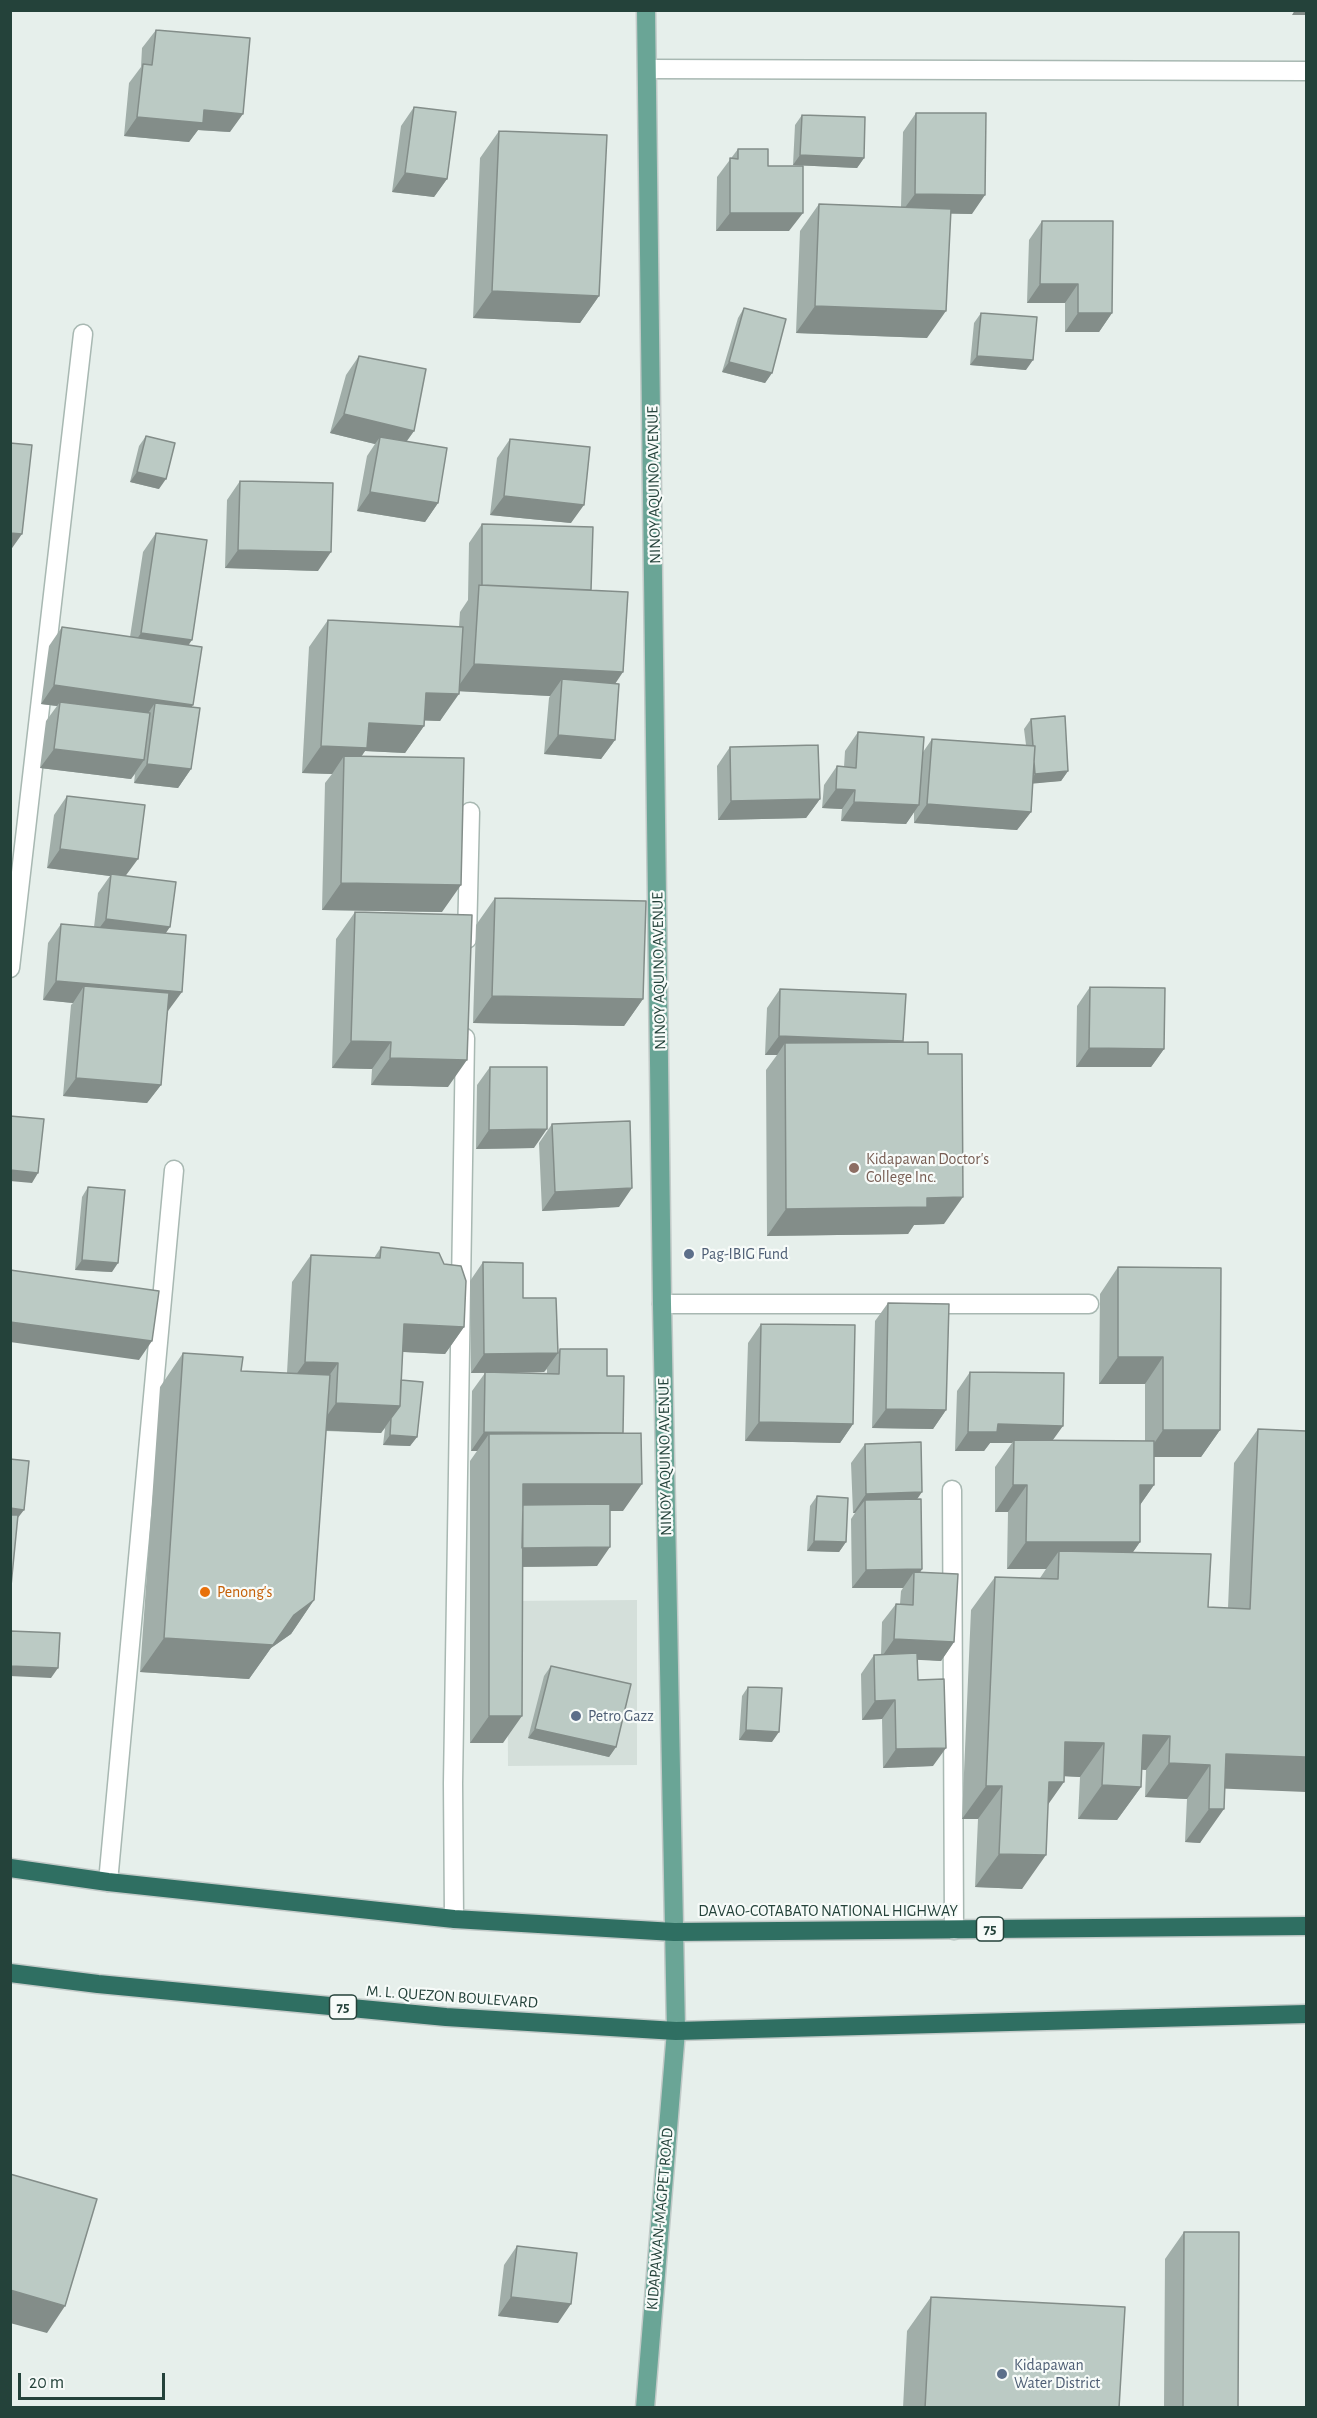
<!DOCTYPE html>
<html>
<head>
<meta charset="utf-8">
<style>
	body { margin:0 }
	#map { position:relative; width:1317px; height:2418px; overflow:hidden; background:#e6efeb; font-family:"Alegreya Sans",sans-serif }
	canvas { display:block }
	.frame { position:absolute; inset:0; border:12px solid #24423a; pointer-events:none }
	.scale { position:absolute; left:18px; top:2373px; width:147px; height:27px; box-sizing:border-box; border:3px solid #24423a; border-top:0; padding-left:8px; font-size:18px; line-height:21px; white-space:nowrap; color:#24423a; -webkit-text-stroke:4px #f7fbf9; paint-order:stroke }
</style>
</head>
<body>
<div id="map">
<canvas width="1317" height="2418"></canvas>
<div class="frame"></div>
<div class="scale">20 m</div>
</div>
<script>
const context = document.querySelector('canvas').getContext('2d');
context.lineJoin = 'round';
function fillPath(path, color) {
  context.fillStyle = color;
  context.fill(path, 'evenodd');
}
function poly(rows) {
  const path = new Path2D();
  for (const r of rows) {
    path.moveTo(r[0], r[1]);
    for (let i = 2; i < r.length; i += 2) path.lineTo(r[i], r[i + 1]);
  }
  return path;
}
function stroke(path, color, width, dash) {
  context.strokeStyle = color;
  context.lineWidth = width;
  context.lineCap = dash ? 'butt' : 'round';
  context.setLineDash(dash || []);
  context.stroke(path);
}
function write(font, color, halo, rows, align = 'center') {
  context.font = font + ' "Alegreya Sans",sans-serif';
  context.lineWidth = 4.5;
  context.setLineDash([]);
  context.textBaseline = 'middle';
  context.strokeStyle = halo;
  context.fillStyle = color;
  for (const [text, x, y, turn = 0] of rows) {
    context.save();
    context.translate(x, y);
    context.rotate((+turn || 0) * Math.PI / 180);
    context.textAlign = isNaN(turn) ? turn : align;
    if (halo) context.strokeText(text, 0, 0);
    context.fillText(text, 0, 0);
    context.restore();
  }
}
fillPath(poly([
	[637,1600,637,1765,508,1766,507,1601]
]), '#d4dfda');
const minor = poly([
	[648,69,1306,71],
	[467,939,470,812],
	[10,968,83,334],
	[662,1304,1089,1304],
	[952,1490,954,1930],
	[108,1882,174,1170],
	[454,1919,453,1783,465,1038]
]);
const major = poly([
	[645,2408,676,2031,662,1304,646,10]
]);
const highway = poly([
	[10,1868,108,1882,454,1919,674,1932,1306,1926],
	[10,1973,98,1984,446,2017,676,2031,1306,2014]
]);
stroke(minor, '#a8b8b2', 21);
stroke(major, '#c2cac8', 21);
stroke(highway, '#c2cac8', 21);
stroke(minor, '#fff', 18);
stroke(major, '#6aa596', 18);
stroke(highway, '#2f6f62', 18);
fillPath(poly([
	[156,30,230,132,198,130,189,142,124,136,129,83,141,67,142,48],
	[414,107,447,179,434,197,392,192,401,126],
	[916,113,972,214,951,213,927,338,796,333,800,231,819,204,901,207,903,132],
	[802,115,864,158,857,168,793,165,795,125],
	[499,131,599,296,580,323,473,318,480,158],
	[738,149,768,166,789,231,716,231,717,177],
	[1042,221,1112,313,1099,332,1065,332,1065,303,1027,303,1029,240],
	[744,308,772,373,765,383,722,372,738,318],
	[981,313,1026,370,970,365,974,323],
	[359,356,414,431,407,441,438,503,425,522,357,511,367,456,375,444,330,433,346,375],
	[146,436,159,489,130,482,139,446],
	[510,439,571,523,490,515,497,458],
	[240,481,318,571,225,568,227,500],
	[482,524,591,590,615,683,615,740,601,759,544,754,549,698,550,696,459,691,440,721,424,720,424,726,405,753,365,751,361,757,442,912,322,910,325,783,332,774,302,773,309,647,328,620,459,627,460,612,468,600,469,543],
	[156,533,189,645,192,707,191,769,178,788,134,783,135,774,131,779,40,768,46,721,57,706,41,704,49,646,62,627,130,637,143,552],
	[1031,719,1068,771,1061,781,1033,783,1031,812,1017,830,914,823,914,812,906,824,841,821,842,809,822,808,824,785,837,766,844,767,845,751,858,732,923,752,932,739,1026,745,1024,729],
	[730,747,820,799,806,818,718,820,717,766],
	[67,796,126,876,166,933,168,1011,167,1011,161,1085,147,1103,63,1096,71,1005,73,1003,43,1000,48,943,61,924,94,927,98,893,110,876,47,868,54,815],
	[495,898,643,999,624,1026,473,1023,476,925],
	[355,912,448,1087,371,1085,372,1069,332,1068,336,939],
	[1090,987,1164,1049,1151,1067,1076,1067,1077,1006],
	[780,989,928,1054,944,1224,914,1225,908,1234,767,1236,766,1070,777,1055,765,1055,767,1008],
	[490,1067,534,1148,476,1149,477,1085],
	[552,1124,619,1207,542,1211,539,1143],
	[88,1187,112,1272,75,1270,82,1197],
	[381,1247,464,1327,445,1354,403,1352,401,1380,417,1437,410,1446,383,1445,385,1428,381,1433,326,1431,314,1600,291,1634,271,1648,249,1679,140,1672,160,1387,183,1353,241,1371,287,1373,292,1282,311,1255,374,1258],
	[483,1262,523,1298,558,1353,560,1349,607,1376,623,1433,623,1511,610,1511,597,1566,522,1567,503,1743,470,1743,470,1461,477,1451,471,1451,472,1391,485,1373,471,1373,470,1281],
	[547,1369,547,1374,495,1373,544,1372],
	[1118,1267,1220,1430,1201,1457,1154,1457,1154,1485,1140,1505,1140,1542,1133,1552,1208,1607,1228,1608,1234,1463,1258,1429,1306,1431,1224,1789,1200,1843,1185,1842,1187,1799,1145,1797,1146,1770,1141,1769,1141,1787,1117,1820,1078,1819,1080,1777,1064,1776,1048,1804,1022,1889,975,1887,978,1819,962,1819,971,1610,995,1577,1040,1578,1046,1569,1007,1569,1008,1512,995,1512,995,1467,1012,1443,990,1443,984,1451,955,1451,957,1391,970,1372,1053,1440,1145,1441,1145,1384,1099,1384,1100,1294],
	[888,1303,946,1410,933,1429,872,1428,875,1321],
	[761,1324,853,1424,840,1443,745,1441,748,1343],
	[865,1444,917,1499,922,1569,920,1573,954,1642,941,1661,917,1659,918,1680,933,1766,883,1768,882,1719,862,1720,861,1674,874,1655,881,1655,882,1622,896,1604,900,1604,901,1591,903,1588,852,1588,851,1519,855,1513,853,1513,851,1463],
	[817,1496,846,1542,839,1552,807,1551,810,1506],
	[551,1666,616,1747,609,1757,528,1738,544,1676],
	[748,1687,772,1742,739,1740,742,1696],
	[1184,2232,1238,2408,1164,2408,1165,2259],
	[517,2246,558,2323,498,2316,504,2265],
	[931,2297,1119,2408,903,2408,907,2331]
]), '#a1aea9');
fillPath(poly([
	[1295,10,1306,10,1306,15,1292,15],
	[204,110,243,114,230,132,198,130,189,142,124,136,137,117],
	[800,155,864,158,857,168,793,165],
	[405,173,447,179,434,197,392,192],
	[915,194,985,195,972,214,901,213],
	[730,213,803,213,789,231,716,231],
	[1040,284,1078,284,1065,303,1027,303],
	[492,291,599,296,580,323,473,318],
	[815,306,946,311,927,338,796,333],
	[1078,313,1112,313,1099,332,1065,332],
	[977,356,1033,360,1026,370,970,365],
	[729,362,772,373,765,383,722,372],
	[344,414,414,431,400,450,380,437,375,444,330,433],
	[137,472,166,479,159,489,130,482],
	[370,492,438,503,425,522,357,511],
	[504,496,584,505,571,523,490,515],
	[10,533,22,534,10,551],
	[238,550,331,552,318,571,225,568],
	[141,633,192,640,179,659,128,652],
	[474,664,623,672,605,699,562,679,550,696,455,691],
	[54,685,193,705,180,724,155,703,144,719,60,702,57,706,41,704],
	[426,693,459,694,440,721,407,720],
	[369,723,424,726,405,753,365,751,348,775,344,756,332,774,302,773,321,746],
	[558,735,615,740,601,759,544,754],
	[54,749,144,760,131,779,40,768],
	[147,764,191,769,178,788,134,783],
	[1068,771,1061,781,1029,784,1035,774],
	[836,789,855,790,842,809,822,808],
	[820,799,806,818,718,820,731,801],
	[854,802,919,805,906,824,841,821],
	[927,804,1031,812,1017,830,914,823],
	[60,849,138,859,124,878,111,874,110,876,47,868],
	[341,883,461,885,442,912,322,910],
	[106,919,170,927,157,946,92,938],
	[56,981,182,992,168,1011,83,1004,84,986,73,1003,43,1000],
	[492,996,643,999,624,1026,473,1023],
	[779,1036,903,1041,890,1060,785,1043,777,1055,765,1055],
	[351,1041,391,1042,372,1069,332,1068],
	[1089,1048,1164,1049,1151,1067,1076,1067],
	[390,1058,467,1060,448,1087,371,1085],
	[76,1078,161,1085,147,1103,63,1096],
	[547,1129,534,1148,476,1149,489,1130],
	[10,1170,38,1173,32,1183,10,1181],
	[632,1188,619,1207,542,1211,555,1192],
	[963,1197,944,1224,914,1225,908,1234,767,1236,786,1209,927,1198],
	[82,1260,118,1263,112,1272,75,1270],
	[10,1322,152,1341,139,1360,10,1342],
	[404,1324,464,1327,445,1354,385,1351],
	[558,1353,544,1372,471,1373,484,1354],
	[1118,1357,1163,1357,1145,1384,1099,1384],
	[305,1362,338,1363,319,1390,286,1389],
	[336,1403,400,1406,381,1433,317,1430],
	[886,1409,946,1410,933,1429,872,1428],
	[759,1422,853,1424,840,1443,745,1441],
	[998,1424,1063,1426,1050,1444,1014,1440,1012,1443,990,1443,984,1451,955,1451,968,1432],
	[1163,1430,1220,1430,1201,1457,1145,1457],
	[484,1432,623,1434,489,1434,477,1451,471,1451],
	[390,1435,417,1437,410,1446,383,1445],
	[523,1484,642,1484,623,1511,522,1511],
	[1013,1485,1027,1485,1008,1512,995,1512],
	[1140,1485,1154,1485,1135,1512],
	[922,1492,909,1511,865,1500,855,1513,853,1513,866,1494],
	[10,1508,24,1510,17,1519,10,1519],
	[814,1541,846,1542,839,1552,807,1551],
	[1026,1542,1140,1542,1121,1569,1059,1551,1046,1569,1007,1569],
	[610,1547,597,1566,508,1567,522,1548],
	[922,1569,914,1581,914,1572,903,1588,852,1588,866,1570],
	[314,1600,291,1634,271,1648,249,1679,140,1672,164,1638,294,1615],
	[894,1639,954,1642,941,1661,881,1658],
	[10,1666,58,1668,51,1678,10,1676],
	[895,1700,882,1719,862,1720,875,1701],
	[489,1716,522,1716,503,1743,470,1743],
	[535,1729,616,1747,609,1757,528,1738],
	[746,1730,779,1732,772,1742,739,1740],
	[1143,1735,1170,1736,1146,1770,1119,1768],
	[1065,1742,1104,1743,1080,1777,1041,1775],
	[946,1748,933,1766,883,1768,896,1749],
	[1226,1754,1306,1757,1306,1792,1210,1788],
	[1169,1763,1210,1765,1187,1799,1145,1797],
	[1049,1782,1064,1782,1040,1816],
	[1102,1785,1141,1787,1117,1820,1078,1819],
	[986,1786,1002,1786,978,1819,962,1819],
	[1209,1809,1224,1809,1200,1843,1185,1842],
	[999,1854,1046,1855,1022,1889,975,1887],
	[10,2290,65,2306,47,2333,10,2323],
	[511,2297,571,2304,558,2323,498,2316]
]), '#838d89');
const building = poly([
	[156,30,250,38,243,114,204,110,203,123,137,117,143,64,152,65,156,30],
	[414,107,456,112,447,179,405,173,414,107],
	[916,113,986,113,985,195,915,194,916,113],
	[802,115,865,117,864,158,800,155,802,115],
	[499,131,607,135,599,296,492,291,499,131],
	[738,149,768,149,768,166,803,166,803,213,730,213,730,158,738,159,738,149],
	[819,204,951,209,946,311,815,306,819,204],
	[1042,221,1113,221,1112,313,1078,313,1078,284,1040,284,1042,221],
	[744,308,786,319,772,373,729,362,744,308],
	[981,313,1037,317,1033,360,977,356,981,313],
	[359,356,426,369,414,431,344,414,359,356],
	[146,436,175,443,166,479,137,472,146,436],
	[380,437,447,448,438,503,370,492,380,437],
	[510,439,590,447,584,505,504,496,510,439],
	[10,443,32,445,22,534,10,533,10,443],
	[240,481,333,483,331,552,238,550,240,481],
	[482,524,593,527,591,590,482,585,482,524],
	[156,533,207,540,192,640,141,633,156,533],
	[479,585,628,592,623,672,474,664,479,585],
	[328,620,463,627,459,694,426,693,424,726,369,723,367,748,321,746,328,620],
	[62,627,202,647,193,705,54,685,62,627],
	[562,679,619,684,615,740,558,735,562,679],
	[60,702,150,713,144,760,54,749,60,702],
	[155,703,200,708,191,769,147,764,155,703],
	[1065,716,1068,771,1035,774,1034,761,1035,746,1033,746,1031,719,1065,716],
	[858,732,924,737,919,805,854,802,855,790,836,789,837,766,856,768,858,732],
	[932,739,1035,746,1031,812,927,804,932,739],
	[818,745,820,799,731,801,730,747,818,745],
	[344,756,464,758,461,885,341,883,344,756],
	[67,796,145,805,138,859,60,849,67,796],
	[111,874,176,882,170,927,106,919,111,874],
	[495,898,646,901,643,999,492,996,495,898],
	[355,912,472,915,467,1060,390,1058,391,1042,351,1041,355,912],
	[61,924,186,935,182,992,56,981,61,924],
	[84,986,169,993,161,1085,76,1078,84,986],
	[1090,987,1165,988,1164,1049,1089,1048,1090,987],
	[780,989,906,994,903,1041,779,1036,780,989],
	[928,1042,928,1054,962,1054,963,1197,927,1198,927,1207,786,1209,785,1043,928,1042],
	[490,1067,547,1067,547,1129,489,1130,490,1067],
	[10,1116,44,1119,38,1173,10,1170,10,1116],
	[630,1121,632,1188,555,1192,552,1124,630,1121],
	[88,1187,125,1190,118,1263,82,1260,88,1187],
	[381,1247,439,1253,444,1264,461,1266,466,1281,464,1327,404,1324,400,1406,336,1403,338,1363,305,1362,311,1255,380,1258,381,1247],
	[483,1262,523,1263,523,1298,556,1298,558,1353,484,1354,483,1262],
	[1118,1267,1221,1268,1220,1430,1163,1430,1163,1357,1118,1357,1118,1267],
	[10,1270,159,1291,152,1341,10,1322,10,1270],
	[888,1303,949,1304,946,1410,886,1409,888,1303],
	[761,1324,855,1325,853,1424,759,1422,761,1324],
	[560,1349,607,1349,607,1376,624,1376,623,1433,484,1432,485,1372,559,1374,560,1349],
	[183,1353,243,1357,241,1371,330,1375,314,1600,294,1615,273,1645,164,1638,183,1353],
	[970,1372,1064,1373,1063,1426,998,1424,997,1432,968,1432,970,1372],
	[401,1380,423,1382,417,1437,390,1435,391,1418,400,1406,401,1380],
	[1258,1429,1306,1431,1306,1757,1226,1754,1224,1809,1209,1809,1210,1765,1169,1763,1170,1736,1143,1735,1141,1787,1102,1785,1104,1743,1065,1742,1064,1782,1049,1782,1046,1855,999,1854,1002,1786,986,1786,995,1577,1058,1579,1059,1551,1211,1554,1208,1607,1250,1609,1258,1429],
	[641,1433,642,1484,523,1484,522,1716,489,1716,489,1434,641,1433],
	[1014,1440,1154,1441,1154,1485,1140,1485,1140,1542,1026,1542,1027,1485,1013,1485,1014,1440],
	[921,1442,922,1492,866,1494,865,1444,921,1442],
	[10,1459,29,1461,24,1510,10,1508,10,1459],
	[817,1496,848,1498,846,1542,814,1541,817,1496],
	[921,1499,922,1569,866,1570,865,1500,921,1499],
	[610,1504,610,1547,522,1548,523,1505,610,1504],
	[10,1515,18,1515,11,1586,10,1585,10,1515],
	[914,1572,958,1574,954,1642,894,1639,896,1604,913,1605,914,1572],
	[10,1631,60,1633,58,1668,10,1666,10,1631],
	[917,1653,918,1680,944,1679,946,1748,896,1749,895,1700,875,1701,874,1655,917,1653],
	[551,1666,631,1684,616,1747,535,1729,551,1666],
	[748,1687,782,1688,779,1732,746,1730,748,1687],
	[10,2174,97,2199,65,2306,10,2290,10,2174],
	[1184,2232,1239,2232,1238,2408,1183,2408,1184,2232],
	[517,2246,577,2253,571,2304,511,2297,517,2246],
	[931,2297,1125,2307,1119,2408,925,2408,931,2297]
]);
fillPath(building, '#bbcac4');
stroke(building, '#838d89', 1.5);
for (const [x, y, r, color] of [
	[854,1168,6,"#8d6e63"],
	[689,1254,6,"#5c6f8a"],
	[205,1592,6,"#e8710a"],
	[576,1716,6,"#5c6f8a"],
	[1002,2374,6,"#5c6f8a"]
]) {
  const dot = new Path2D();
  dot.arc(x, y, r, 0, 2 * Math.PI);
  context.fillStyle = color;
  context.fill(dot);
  stroke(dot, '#f7fbf9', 2);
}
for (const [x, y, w] of [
	[990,1929,27],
	[343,2007,27]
]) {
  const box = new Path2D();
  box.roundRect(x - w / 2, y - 12, w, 24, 4.5);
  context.fillStyle = '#f7fbf9';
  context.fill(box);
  stroke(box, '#24423a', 1.5);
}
write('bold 15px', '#24423a', null, [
	["75",990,1929],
	["75",343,2007]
]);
write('16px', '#24423a', '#f7fbf9', [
	["NINOY AQUINO AVENUE",654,485,-91],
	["NINOY AQUINO AVENUE",659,971,-91],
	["NINOY AQUINO AVENUE",665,1457,-91],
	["DAVAO-COTABATO NATIONAL HIGHWAY",828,1911],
	["M. L. QUEZON BOULEVARD",452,1997,4],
	["KIDAPAWAN-MAGPET ROAD",660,2219,-85]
]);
write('16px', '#785e54', '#f7fbf9', [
	["Kidapawan Doctor's",866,1159],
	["College Inc.",866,1177]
], 'left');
write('16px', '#4e5e75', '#f7fbf9', [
	["Pag-IBIG Fund",701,1254],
	["Petro Gazz",588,1716],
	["Kidapawan",1014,2365],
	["Water District",1014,2383]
], 'left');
write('16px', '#c56008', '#f7fbf9', [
	["Penong's",217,1592]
], 'left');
</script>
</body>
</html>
